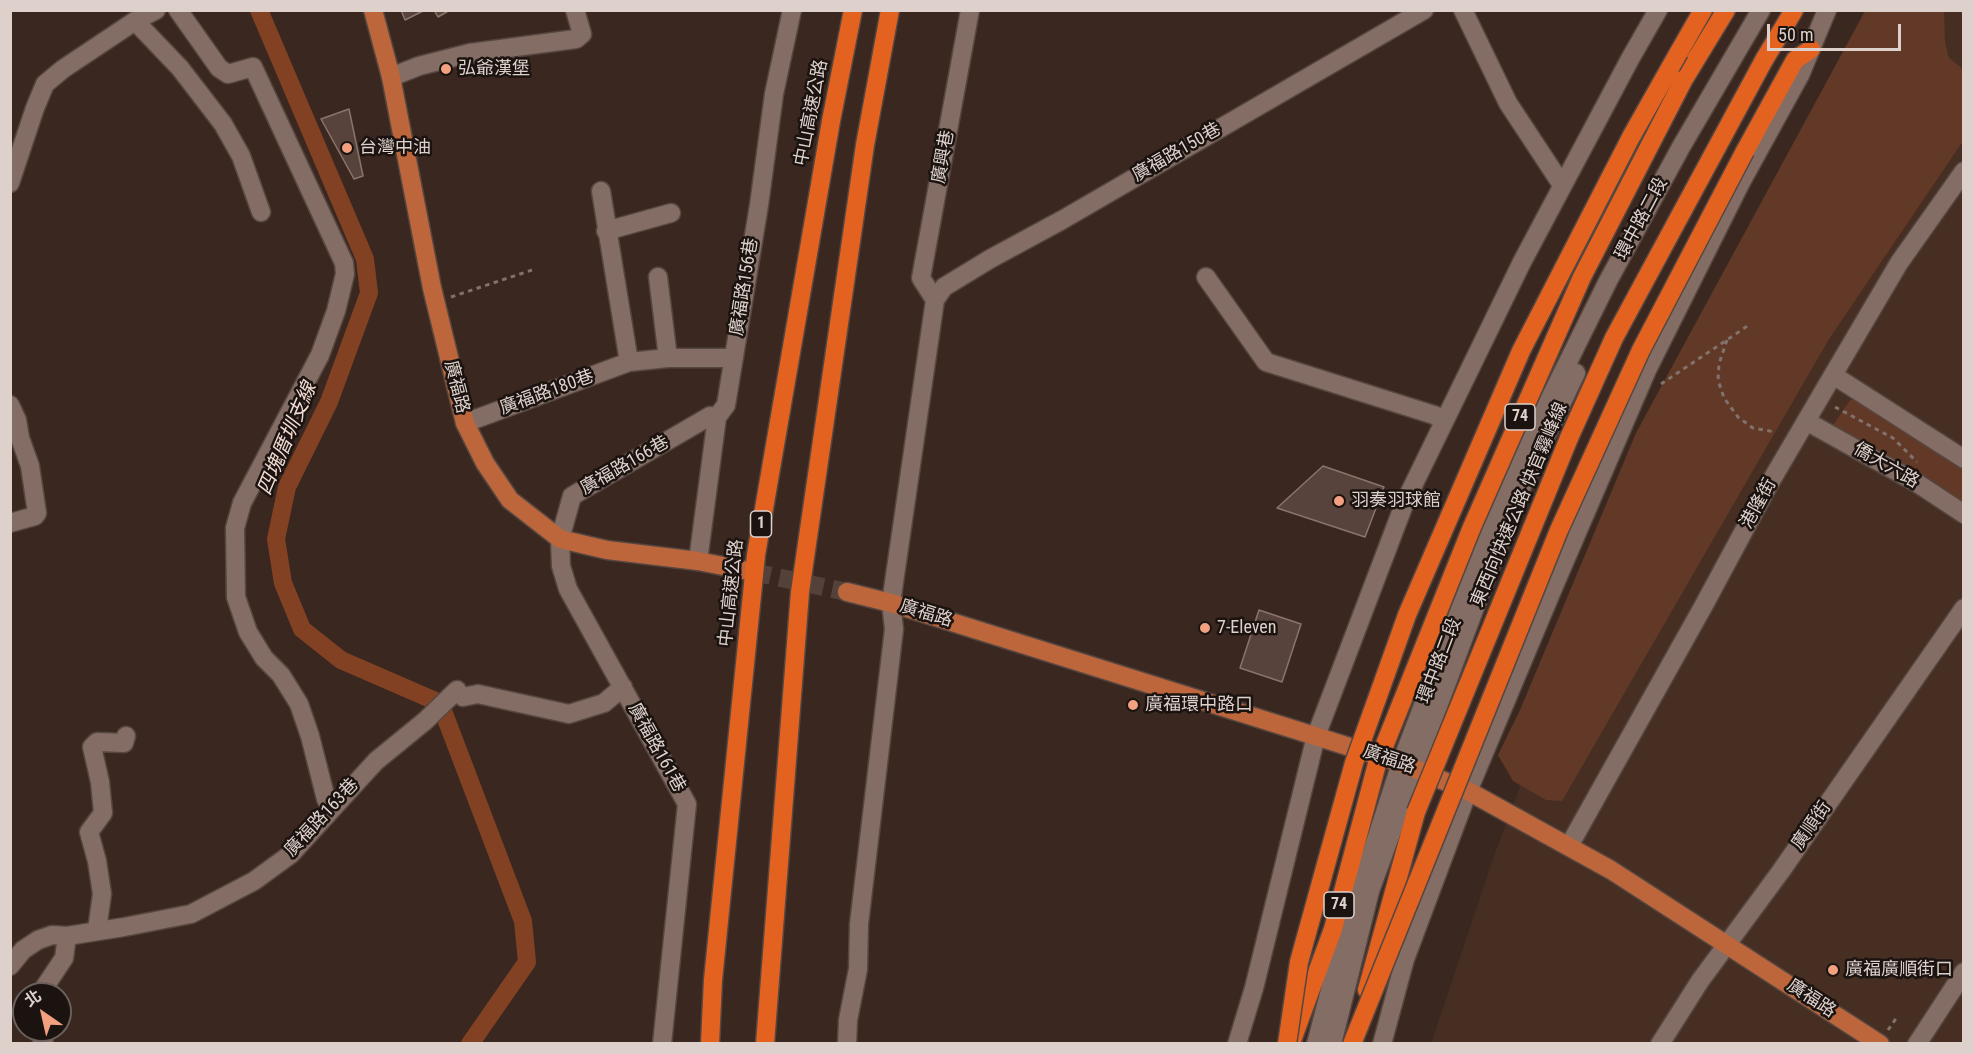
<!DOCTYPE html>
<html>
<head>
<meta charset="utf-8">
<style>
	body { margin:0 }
	#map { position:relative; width:1974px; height:1054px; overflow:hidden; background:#3a2820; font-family:"Roboto Condensed","Noto Sans TC",sans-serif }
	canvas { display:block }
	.frame { position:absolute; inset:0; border:12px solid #ded1cc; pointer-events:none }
	.north { position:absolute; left:12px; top:982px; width:60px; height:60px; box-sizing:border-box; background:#1b1310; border:2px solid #695f5b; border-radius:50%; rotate:326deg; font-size:16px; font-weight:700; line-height:24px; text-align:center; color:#ded1cc }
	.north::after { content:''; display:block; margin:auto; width:21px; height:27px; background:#f2a07f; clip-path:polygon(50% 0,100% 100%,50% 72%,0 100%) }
	.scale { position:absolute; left:1767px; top:24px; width:134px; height:27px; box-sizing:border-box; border:3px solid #ded1cc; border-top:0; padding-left:8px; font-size:18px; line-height:21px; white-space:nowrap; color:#ded1cc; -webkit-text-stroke:4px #1b1310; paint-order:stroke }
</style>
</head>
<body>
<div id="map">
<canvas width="1974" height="1054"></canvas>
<div class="frame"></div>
<div class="north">北</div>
<div class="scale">50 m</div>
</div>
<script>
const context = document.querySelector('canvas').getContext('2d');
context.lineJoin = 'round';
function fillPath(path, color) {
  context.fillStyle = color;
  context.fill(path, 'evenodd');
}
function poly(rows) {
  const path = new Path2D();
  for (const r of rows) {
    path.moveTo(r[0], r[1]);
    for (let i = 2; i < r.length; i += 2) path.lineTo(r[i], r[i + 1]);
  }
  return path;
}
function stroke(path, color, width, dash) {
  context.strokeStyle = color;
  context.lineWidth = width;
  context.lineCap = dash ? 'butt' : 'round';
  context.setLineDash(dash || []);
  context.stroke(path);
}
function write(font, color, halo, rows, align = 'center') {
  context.font = font + ' "Roboto Condensed","Noto Sans TC",sans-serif';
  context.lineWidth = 5;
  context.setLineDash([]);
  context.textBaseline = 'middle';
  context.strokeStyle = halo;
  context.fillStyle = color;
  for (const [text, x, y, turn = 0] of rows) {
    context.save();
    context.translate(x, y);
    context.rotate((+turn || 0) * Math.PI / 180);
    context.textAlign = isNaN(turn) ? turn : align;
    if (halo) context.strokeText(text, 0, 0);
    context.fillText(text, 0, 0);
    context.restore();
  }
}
fillPath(poly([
	[1885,11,1963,11,1963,1043,1431,1044,1494,856,1532,755]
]), '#462e23');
fillPath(poly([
	[1865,11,1944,11,1945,42,1949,58,1963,69,1963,141,1829,339,1562,801,1546,800,1513,781,1498,755,1520,710,1636,433],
	[1850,400,1856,400,1963,469,1963,509,1835,431,1834,424]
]), '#623826');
stroke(poly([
	[259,10,365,259,369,293,329,402,287,487,276,539,283,583,302,629,341,660,440,703,523,921,527,962,470,1044]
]), '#834124', 18);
const building = poly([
	[401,10,425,10,405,20,401,10],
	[434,10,450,10,438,17,434,10],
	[349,109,363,176,354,179,321,119,349,109],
	[1323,466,1384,487,1365,537,1277,508,1323,466],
	[1259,610,1301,624,1282,682,1240,668,1259,610]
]);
fillPath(building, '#57433b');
stroke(building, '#8a746b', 1.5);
stroke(poly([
	[753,572,847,592]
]), '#53413a', 18, [18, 9]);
const minor = poly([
	[178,10,219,68,228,74,253,67,344,263,345,274,336,311,320,355,242,503,235,528,236,597,248,632,264,658,281,675,299,704,310,736,326,799,332,808],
	[1463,10,1508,103,1562,185],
	[135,21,180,68,223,124,241,156,261,212],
	[391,77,419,66,470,53,576,39,582,34,575,10],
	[10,183,35,108,45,84,63,69,135,21,156,10],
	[601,191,629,362],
	[606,231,671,213],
	[658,277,668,358],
	[1206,277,1266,362,1434,415,1445,420],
	[935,300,921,278,970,10],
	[1833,375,1964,459],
	[10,405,17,420,20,438,30,466,37,513,35,516,10,523],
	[1806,421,1917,483,1964,514],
	[465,423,629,362,668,358,734,358],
	[698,561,717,417,726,405,759,205,774,94,792,10],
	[463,697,478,694,569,714,604,703,623,687],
	[1569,846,1704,605,1768,486,1833,375,1899,263,1964,171],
	[97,930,102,894,97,861,89,832,103,813,100,782,92,747,97,742,124,743,126,736],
	[10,966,23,950,38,940,52,935,67,936,124,927,191,914,254,881,291,854,376,761,425,721,457,690],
	[40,994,64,958,67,936],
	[39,1030,44,1044],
	[662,1044,687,804,568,589,561,566,560,539,572,496,710,416,717,417],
	[847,1044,848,1020,858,969,859,924,894,629,891,603,935,300,944,287,990,259,1062,220,1424,10],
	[1237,1044,1254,988,1316,736,1405,502,1522,262,1630,59,1658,10],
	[1316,1044,1342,944,1401,763,1509,481,1608,281,1681,147,1761,10],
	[1332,1044,1370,891,1415,768,1514,503,1576,373],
	[1382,1044,1405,959,1468,791,1554,586,1647,370,1740,184,1800,75,1827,10],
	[1660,1044,1700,981,1781,871,1964,608],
	[1917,1044,1964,972]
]);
const major = poly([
	[373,10,391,77,432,288,465,423,485,463,510,500,560,539,607,550,698,561,753,572],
	[847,592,891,603,1401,763,1468,791,1611,870,1880,1044]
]);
const highway = poly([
	[1679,52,1703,10],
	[1684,79,1726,10],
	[1745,151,1795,60,1811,49],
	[1569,438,1614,338,1764,60,1794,10],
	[1367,990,1416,812],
	[1291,1043,1333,929,1377,764],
	[710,1044,713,980,756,555,831,121,853,10],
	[765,1044,800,592,865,145,890,10]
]);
stroke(minor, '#564640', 21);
stroke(major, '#564640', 21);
stroke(highway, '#564640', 21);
stroke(poly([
	[451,297,532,270],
	[1727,340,1719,364,1718,380,1724,398,1738,417,1753,428,1775,432],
	[1661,384,1749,325],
	[1835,407,1893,438,1917,462],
	[1888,1030,1897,1017]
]), '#81726b', 3, [4.5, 4.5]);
stroke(minor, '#836d64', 18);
stroke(major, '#bd663b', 18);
stroke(highway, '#e46220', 18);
const highwayBridge = poly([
	[1377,764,1472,527,1582,277,1684,79],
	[1416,812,1569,438],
	[1287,1044,1299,962,1354,763,1407,615,1521,351,1631,137,1679,52],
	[1352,1044,1559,530,1641,350,1745,151]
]);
stroke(highwayBridge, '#564640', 21, []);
stroke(highwayBridge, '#e46220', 18);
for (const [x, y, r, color] of [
	[446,69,6,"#f2a07f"],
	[347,148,6,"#f2a07f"],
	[1339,501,6,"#f2a07f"],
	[1205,628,6,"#f2a07f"],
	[1133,705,6,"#f2a07f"],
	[1833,970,6,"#f2a07f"]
]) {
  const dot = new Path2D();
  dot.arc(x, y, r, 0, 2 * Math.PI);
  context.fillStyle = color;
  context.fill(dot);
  stroke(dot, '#1b1310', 2);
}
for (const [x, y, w] of [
	[1520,417,30],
	[761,524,21],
	[1339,905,30]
]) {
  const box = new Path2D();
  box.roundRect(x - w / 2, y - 13, w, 26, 4.5);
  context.fillStyle = '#1b1310';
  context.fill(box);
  stroke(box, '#ded1cc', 1.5);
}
write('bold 16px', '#ded1cc', null, [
	["74",1520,417],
	["1",761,524],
	["74",1339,905]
]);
write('18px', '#ded1cc', '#1b1310', [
	["弘爺漢堡",458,69],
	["台灣中油",359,148],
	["羽奏羽球館",1351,501],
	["7-Eleven",1217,628],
	["廣福環中路口",1145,705],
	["廣福廣順街口",1845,970]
], 'left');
write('18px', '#ded1cc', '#1b1310', [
	["中山高速公路",812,113,-79],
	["廣福路150巷",1177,153,-30],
	["廣興巷",944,157,-80],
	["環中路二段",1642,219,-62],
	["廣福路156巷",745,287,-81],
	["廣福路",456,387,76],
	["廣福路180巷",547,393,-20],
	["廣福路166巷",625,466,-30],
	["僑大六路",1886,466,30],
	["港隆街",1759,504,-61],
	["東西向快速公路 快官霧峰線",1520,505,-67],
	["中山高速公路",732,593,-84],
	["廣福路",926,614,17],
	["環中路二段",1440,661,-69],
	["廣福路161巷",656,748,61],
	["廣福路",1389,760,19],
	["廣福路163巷",322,818,-47],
	["廣順街",1812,826,-55],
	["廣福路",1811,999,33]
]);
write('italic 20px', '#f1dbd3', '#1b1310', [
	["四塊厝圳支線",288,439,-67]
]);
</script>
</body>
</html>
